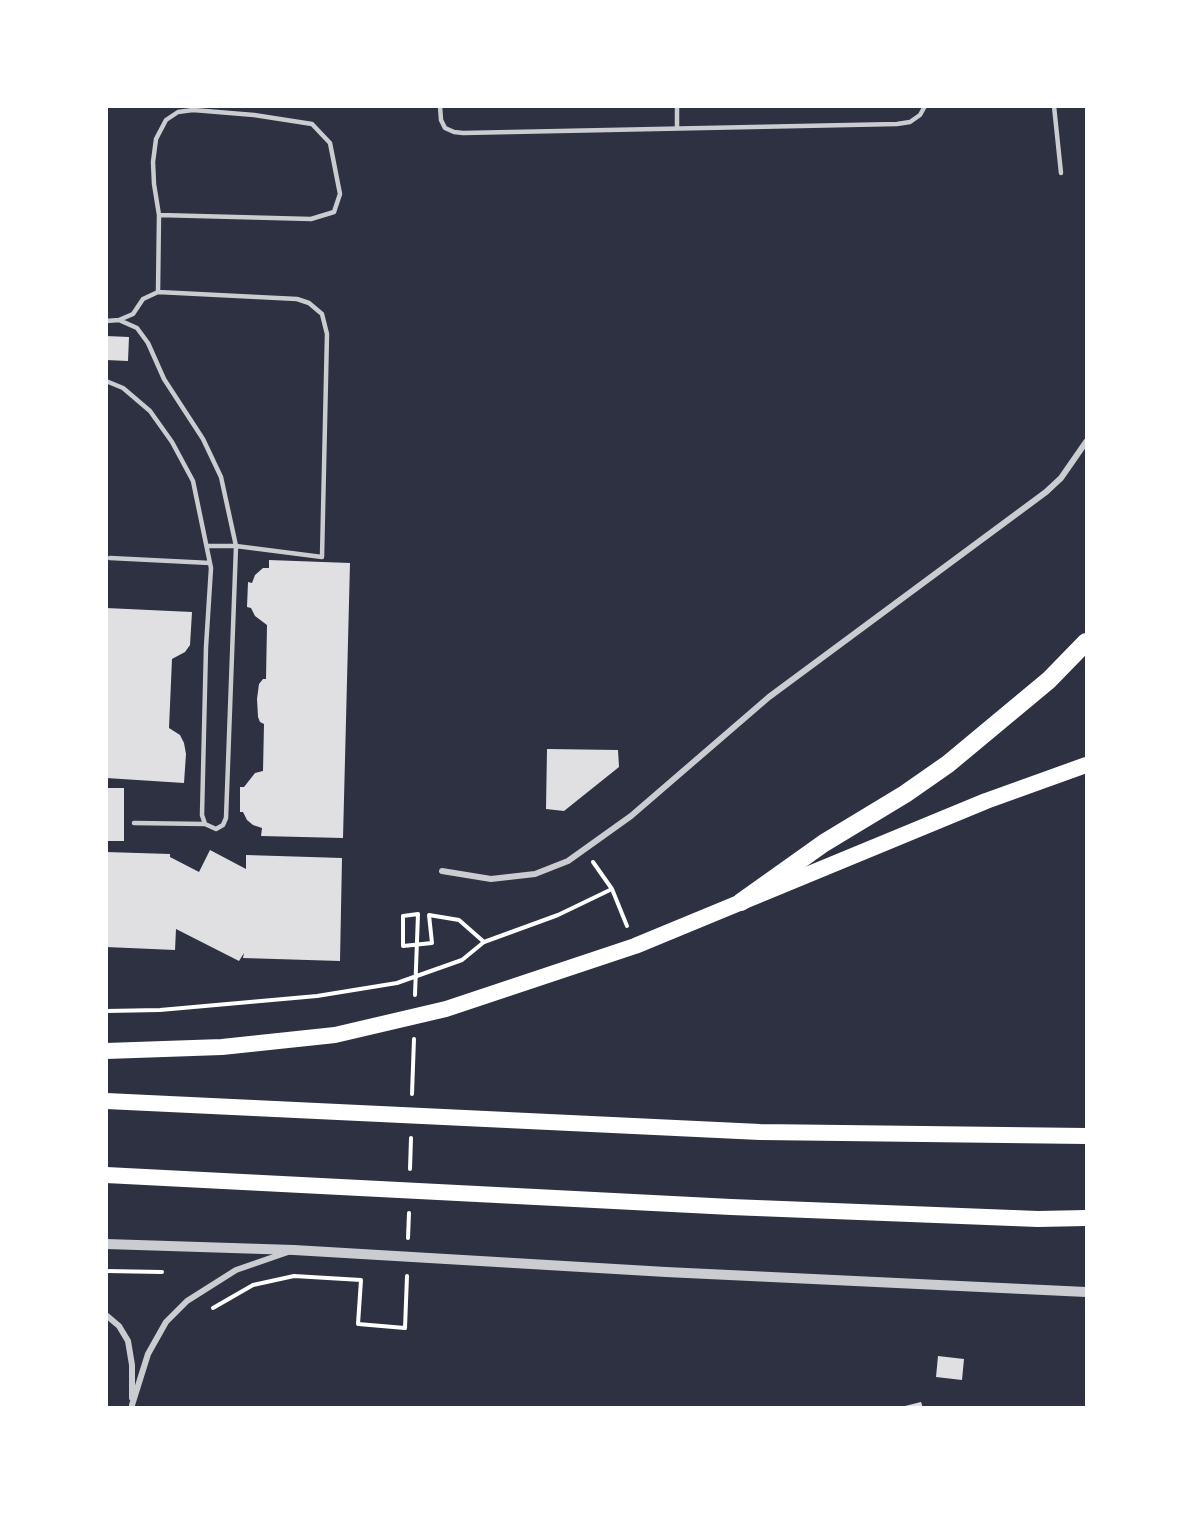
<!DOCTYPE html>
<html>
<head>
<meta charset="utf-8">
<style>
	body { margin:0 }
	#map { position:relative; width:1193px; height:1514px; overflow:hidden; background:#2d3142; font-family:Merriweather,serif }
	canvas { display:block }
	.frame { position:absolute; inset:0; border:108px solid #fff; pointer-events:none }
</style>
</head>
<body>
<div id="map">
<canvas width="1193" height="1514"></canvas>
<div class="frame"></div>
</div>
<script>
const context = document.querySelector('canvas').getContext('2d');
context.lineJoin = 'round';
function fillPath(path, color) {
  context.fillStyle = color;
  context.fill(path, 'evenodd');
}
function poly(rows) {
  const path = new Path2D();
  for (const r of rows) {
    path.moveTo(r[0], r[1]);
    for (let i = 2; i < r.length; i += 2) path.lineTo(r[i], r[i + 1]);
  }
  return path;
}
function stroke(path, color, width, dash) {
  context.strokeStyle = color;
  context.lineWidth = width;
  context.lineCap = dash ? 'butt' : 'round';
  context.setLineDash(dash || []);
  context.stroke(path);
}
fillPath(poly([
	[106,336,129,337,128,361,106,360],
	[269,560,350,563,343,838,261,836,262,828,253,825,247,820,243,812,240,812,240,787,244,787,255,773,263,771,264,724,260,722,258,717,257,699,259,684,263,679,266,679,267,625,255,616,251,608,247,607,248,582,252,583,255,575,263,568,269,568],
	[106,608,192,612,190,645,185,652,172,659,169,728,180,735,184,743,186,754,184,783,106,778],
	[547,749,618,750,619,767,564,811,546,809],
	[106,788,124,788,124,841,106,841],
	[210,850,246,869,246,855,342,858,340,961,243,958,244,953,239,961,176,929,175,950,106,947,106,852,170,854,170,857,199,872],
	[938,1356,964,1359,962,1380,936,1377],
	[921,1402,923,1408,901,1408,901,1407]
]), '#e0e0e3');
stroke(poly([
	[593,862,612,889,627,926],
	[415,995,418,914,403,916,403,946,432,943,429,915,459,920,484,942,558,915,612,889],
	[106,1011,160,1010,317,996,397,983,462,960,484,942],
	[412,1094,414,1039],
	[410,1169,411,1138],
	[408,1238,409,1213],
	[106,1271,162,1272],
	[213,1308,253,1285,294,1276,361,1280,358,1324,405,1328,407,1276]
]), '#fff', 4);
stroke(poly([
	[440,106,441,120,445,128,454,132,463,133,897,124,910,122,920,115,925,106],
	[677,106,677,128],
	[1054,106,1061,173],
	[158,292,159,215,154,184,153,162,156,139,166,120,178,112,193,110,254,115,312,124,330,143,340,194,334,212,311,219,159,215],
	[119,320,133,314,143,299,158,292,297,299,309,303,322,314,327,334,322,557,236,546,207,546],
	[106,321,119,320,137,328,148,343,164,379,203,439,221,477,236,546,226,818,223,825,216,829,205,824,202,815,206,647,211,568,193,481,172,442,150,411,123,388,106,381],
	[110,558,210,563],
	[134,823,205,824]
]), '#caccd0', 4.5);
stroke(poly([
	[442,871,491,879,535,874,568,861,631,816,769,697,1046,492,1061,478,1086,442],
	[106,1315,119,1326,128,1341,132,1365,132,1398],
	[132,1405,148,1354,166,1322,187,1301,236,1270,288,1252]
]), '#caccd0', 6);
stroke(poly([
	[106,1244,294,1250,666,1272,1086,1292]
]), '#caccd0', 10);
stroke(poly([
	[106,1051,222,1047,335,1035,446,1009,635,946,986,801,1086,765],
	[106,1101,760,1132,1086,1136],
	[106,1175,731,1207,1038,1219,1086,1218]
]), '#fff', 16);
stroke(poly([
	[741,902,824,843,905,794,948,764,1049,680,1086,642]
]), '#fff', 18);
</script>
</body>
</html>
